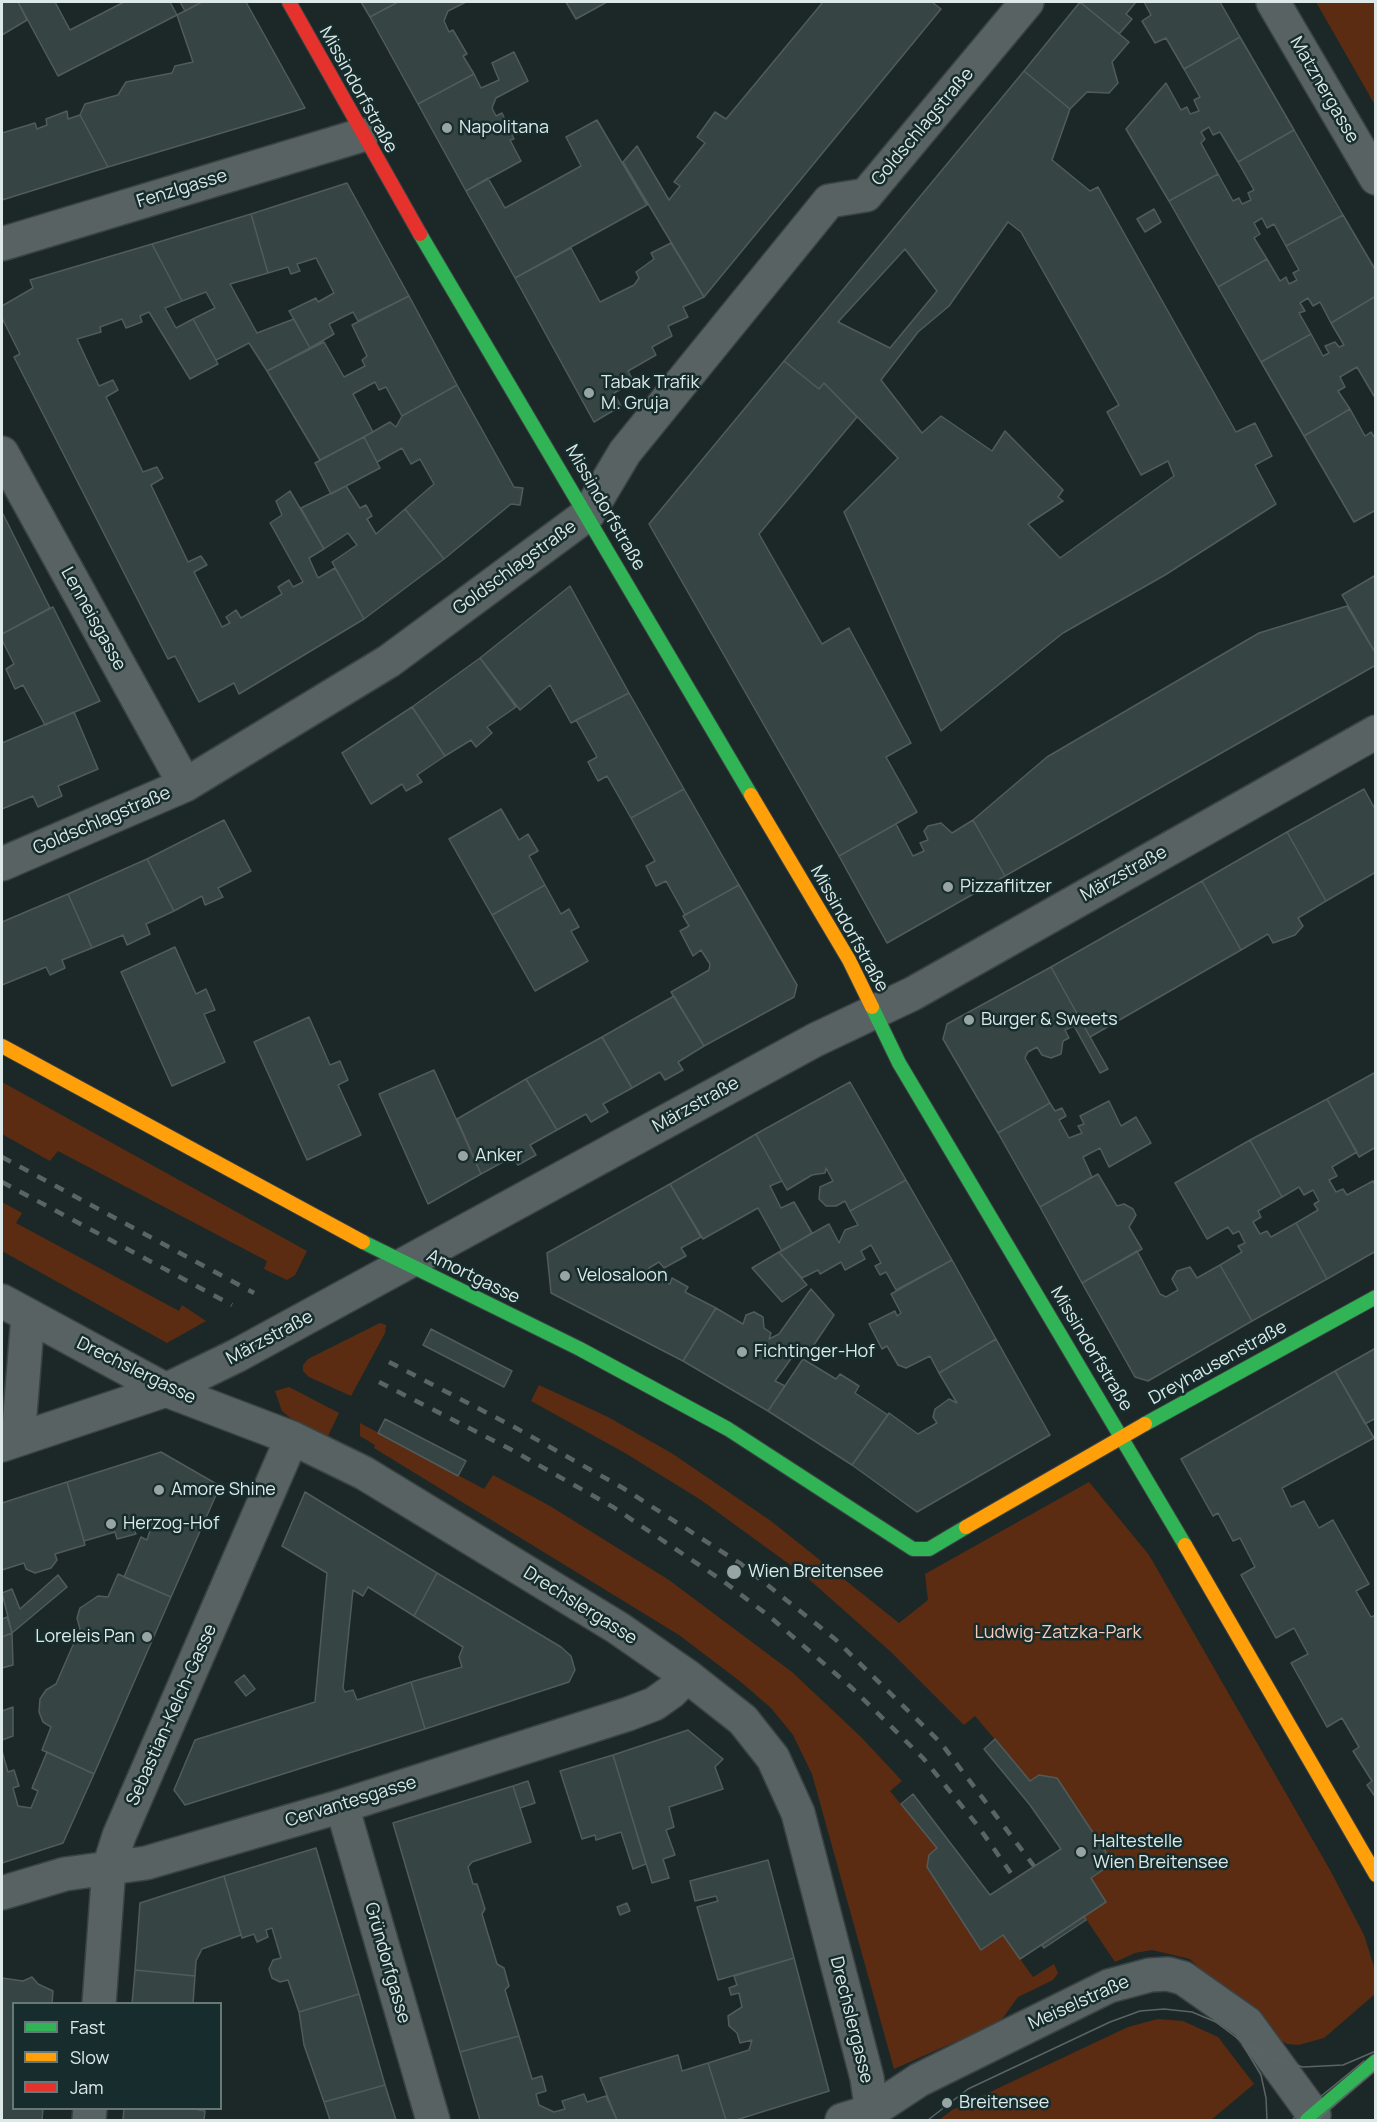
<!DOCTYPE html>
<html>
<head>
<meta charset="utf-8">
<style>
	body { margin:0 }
	#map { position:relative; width:1377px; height:2122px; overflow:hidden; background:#1c2828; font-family:Manrope,sans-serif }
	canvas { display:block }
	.frame { position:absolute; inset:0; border:3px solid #dce9e8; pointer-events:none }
	.legend { position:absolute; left:12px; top:2002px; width:210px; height:108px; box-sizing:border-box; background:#172d2d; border:2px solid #667878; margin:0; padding:8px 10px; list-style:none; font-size:18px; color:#dce9e8 }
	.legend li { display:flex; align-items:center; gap:12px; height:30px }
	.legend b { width:30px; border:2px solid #667878 }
</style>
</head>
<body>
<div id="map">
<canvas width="1377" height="2122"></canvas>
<div class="frame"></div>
<ul class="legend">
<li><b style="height:8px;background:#30b455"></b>Fast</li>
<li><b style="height:8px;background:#ff9f0a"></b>Slow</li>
<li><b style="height:8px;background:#e5322d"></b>Jam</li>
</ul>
</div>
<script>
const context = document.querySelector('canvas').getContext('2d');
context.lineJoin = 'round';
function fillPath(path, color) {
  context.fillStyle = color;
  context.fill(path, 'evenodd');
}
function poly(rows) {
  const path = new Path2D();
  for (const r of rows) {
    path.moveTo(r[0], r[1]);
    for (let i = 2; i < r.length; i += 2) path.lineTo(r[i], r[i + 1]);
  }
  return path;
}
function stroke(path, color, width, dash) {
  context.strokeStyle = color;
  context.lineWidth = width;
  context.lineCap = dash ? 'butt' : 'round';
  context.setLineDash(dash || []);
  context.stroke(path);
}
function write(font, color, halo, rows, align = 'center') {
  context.font = font + ' Manrope,sans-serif';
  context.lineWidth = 5;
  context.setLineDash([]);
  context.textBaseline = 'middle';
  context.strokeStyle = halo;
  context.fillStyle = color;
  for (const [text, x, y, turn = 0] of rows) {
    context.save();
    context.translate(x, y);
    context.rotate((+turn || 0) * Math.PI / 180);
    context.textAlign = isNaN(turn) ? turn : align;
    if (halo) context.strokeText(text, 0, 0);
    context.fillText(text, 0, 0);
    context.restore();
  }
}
fillPath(poly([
	[1316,2,1375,2,1375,105],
	[2,1082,307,1251,295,1275,287,1280,264,1269,267,1261,58,1151,50,1161,2,1134],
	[2,1202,22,1213,16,1223,179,1311,182,1305,206,1321,167,1343,2,1251],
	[380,1323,386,1325,385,1333,351,1396,309,1377,303,1371,303,1365,308,1359],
	[539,1385,608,1417,673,1454,771,1521,899,1623,928,1600,925,1574,1089,1482,1149,1555,1330,1870,1364,1935,1375,1970,1375,1994,1324,2038,1298,2045,1287,2044,1260,2029,1190,1959,1152,1950,1135,1953,1115,1962,1084,1916,1091,1878,1113,1862,1057,1778,1039,1775,1030,1781,975,1716,964,1725,891,1652,804,1575,701,1500,625,1453,531,1401],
	[289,1387,339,1413,328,1436,294,1421,282,1411,275,1391],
	[360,1423,484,1489,493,1475,550,1506,669,1580,792,1672,862,1738,902,1781,890,1791,937,1848,929,1855,927,1867,981,1949,1003,1935,1033,1977,1054,1964,1058,1973,1053,1980,1018,1997,1000,2022,894,2069,812,1774,793,1735,771,1708,741,1682,679,1635,374,1448,375,1445,360,1436],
	[1158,2019,1183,2021,1218,2037,1254,2084,1211,2120,939,2120,952,2110,1128,2027]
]), '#5b2c12');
const building = poly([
	[2,2,18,2,27,20,2,35,2,2],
	[18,2,55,2,70,30,124,2,170,2,177,15,58,76,18,2],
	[180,2,202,2,185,11,180,2],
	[202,2,246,2,305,108,108,167,80,115,85,104,118,95,126,82,172,73,175,66,193,62,177,15,202,2],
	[361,2,398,2,370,17,361,2],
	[398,2,466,2,448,11,444,21,449,32,453,30,467,54,463,56,474,74,418,104,370,17,398,2],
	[566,2,607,2,576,19,566,2],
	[823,2,932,2,941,9,704,297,623,162,637,146,669,200,680,186,674,182,705,143,697,137,715,112,726,119,823,2],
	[1080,2,1136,2,1126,14,1132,19,1119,34,1080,2],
	[1080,2,1129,42,1112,62,1118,83,1109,93,1087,92,1070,109,1024,71,1080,2],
	[1144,2,1220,2,1240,37,1184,69,1166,38,1155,43,1142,21,1151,15,1144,2],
	[1240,37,1294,130,1238,162,1220,132,1213,135,1209,127,1201,132,1205,139,1201,143,1218,174,1169,201,1126,129,1166,83,1181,110,1187,107,1190,114,1199,111,1194,100,1200,97,1184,69,1240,37],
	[514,52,528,81,496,98,492,108,496,116,502,113,514,139,510,140,521,161,466,191,418,104,474,74,481,88,499,80,492,63,514,52],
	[1024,71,1070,109,1052,160,1090,191,1098,187,1236,432,1255,423,1272,456,1255,465,1276,504,1165,575,1063,633,941,731,844,512,898,458,824,383,819,389,784,361,1024,71],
	[1008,222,1021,232,1119,405,1107,412,1141,475,1168,461,1174,476,1060,558,1028,524,1063,501,1058,497,1063,490,1005,431,992,451,941,416,922,433,881,380,918,332,949,306,1008,222],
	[67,111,68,119,80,115,108,167,2,200,2,133,35,123,37,129,47,125,46,119,67,111],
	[597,120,647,205,515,278,466,191,488,178,505,208,581,166,566,137,597,120],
	[1294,130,1343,215,1286,246,1274,224,1267,228,1262,218,1254,223,1260,234,1254,238,1267,259,1218,287,1169,201,1218,174,1233,201,1239,198,1242,204,1251,200,1248,193,1254,190,1238,162,1294,130],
	[347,183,409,296,358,321,353,312,329,324,334,334,310,348,289,311,316,298,318,302,334,293,316,258,297,264,300,271,291,274,288,267,268,273,251,214,347,183],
	[1154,209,1161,222,1145,232,1137,219,1154,209],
	[251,214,268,273,230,284,257,333,294,319,310,348,267,371,249,343,216,360,193,319,215,308,206,292,182,301,152,244,251,214],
	[1343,215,1376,271,1376,296,1331,323,1320,302,1313,306,1308,298,1300,303,1305,311,1299,313,1311,334,1261,362,1218,287,1267,259,1280,281,1286,277,1289,284,1297,280,1293,273,1299,270,1286,246,1343,215],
	[671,243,704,297,683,307,688,317,668,326,672,336,652,347,656,355,628,371,634,382,614,393,621,406,594,422,515,278,571,248,600,302,634,285,639,278,636,272,654,259,651,253,671,243],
	[152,244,182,301,165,308,176,328,193,319,218,364,190,379,149,312,140,316,142,322,126,328,122,319,100,327,101,332,77,339,99,386,113,380,118,390,106,397,143,472,157,467,163,478,151,485,188,562,201,556,207,565,194,572,222,627,230,623,226,617,236,610,241,618,282,594,278,587,289,580,293,587,303,582,270,523,282,515,276,501,290,491,324,549,309,558,318,578,335,568,364,619,239,694,234,683,199,702,175,656,168,659,14,357,20,354,2,318,2,306,33,288,30,280,152,244],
	[905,249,937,291,890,348,838,322,905,249],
	[409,296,457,385,402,416,386,387,379,390,375,382,353,394,373,432,320,460,267,371,324,342,344,377,365,366,362,360,367,356,352,325,409,296],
	[1376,296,1376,395,1374,396,1357,367,1340,377,1345,387,1338,391,1350,409,1304,436,1261,362,1311,334,1323,356,1329,353,1325,346,1335,342,1339,347,1344,345,1331,323,1376,296],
	[784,361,819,389,824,383,857,417,759,534,822,644,849,628,911,743,886,757,917,812,839,856,649,524,784,361],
	[457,385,514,487,523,488,520,505,511,504,444,559,405,509,434,484,420,459,411,464,402,448,377,462,364,437,390,422,396,427,402,416,457,385],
	[1350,409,1365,436,1371,432,1376,440,1376,510,1354,522,1304,436,1350,409],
	[364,437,380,468,331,494,315,463,364,437],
	[346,486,360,508,366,505,372,516,367,519,376,534,405,509,444,559,364,619,332,562,357,545,348,533,324,549,301,508,346,486],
	[3,514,50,608,2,634,2,515,3,514],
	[1376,575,1376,654,1342,595,1376,575],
	[570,586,629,693,571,723,550,685,520,710,480,658,570,586],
	[1347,606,1376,654,1376,665,1005,876,973,820,1047,757,1259,633,1347,606],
	[53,607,100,701,45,725,23,685,15,689,6,669,14,664,2,640,2,634,53,607],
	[480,658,516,707,487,727,492,733,476,747,471,740,445,756,412,707,480,658],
	[629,693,684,789,631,818,607,776,598,781,588,762,597,757,576,720,629,693],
	[412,707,445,756,417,775,422,782,406,791,402,784,371,804,342,753,412,707],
	[74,712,98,769,58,786,62,796,38,807,33,796,2,809,2,743,74,712],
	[684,789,739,885,685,915,666,881,656,886,646,866,655,861,631,818,684,789],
	[1364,789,1376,811,1376,872,1326,901,1287,832,1364,789],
	[501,809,519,840,528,834,538,851,529,856,545,885,492,915,449,839,501,809],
	[224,820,251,871,218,888,223,897,205,905,202,896,174,911,147,859,224,820],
	[973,820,1005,876,887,943,839,856,896,824,913,856,924,851,920,843,928,840,924,831,928,826,941,823,952,833,973,820],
	[1287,832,1326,901,1298,918,1303,926,1295,935,1273,943,1268,934,1241,950,1202,881,1287,832],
	[147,859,174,911,146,924,150,934,127,945,123,935,92,948,68,894,147,859],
	[1202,881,1241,950,1090,1037,1051,967,1202,881],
	[545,885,561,914,569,909,579,927,571,931,588,961,535,991,492,915,545,885],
	[739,885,797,985,794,997,704,1046,671,992,709,970,710,964,701,950,693,956,680,931,689,926,683,916,739,885],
	[68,894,92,948,62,960,65,968,50,975,46,967,2,985,2,922,68,894],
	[175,947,196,994,206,989,215,1010,204,1014,225,1062,172,1086,121,972,175,947],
	[1051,967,1108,1069,1100,1073,1074,1026,1065,1030,1069,1038,1063,1041,1061,1054,1051,1058,1042,1055,1037,1047,1028,1052,1025,1058,1050,1103,998,1133,943,1039,947,1024,1051,967],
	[674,996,704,1046,678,1062,683,1070,665,1080,660,1072,632,1088,602,1037,674,996],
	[309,1017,330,1065,340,1061,348,1080,338,1085,361,1135,307,1160,254,1042,309,1017],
	[602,1037,632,1088,603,1104,608,1112,591,1122,586,1114,557,1130,526,1079,602,1037],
	[434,1070,481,1174,428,1204,379,1094,434,1070],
	[1376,1072,1376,1147,1359,1157,1327,1099,1376,1072],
	[526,1079,557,1130,530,1145,536,1155,518,1165,512,1157,481,1174,457,1119,526,1079],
	[850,1082,906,1180,850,1211,845,1201,836,1206,826,1206,819,1199,820,1187,833,1181,826,1168,825,1173,812,1175,787,1190,756,1134,850,1082],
	[1327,1099,1357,1152,1332,1167,1337,1176,1329,1180,1336,1192,1343,1189,1347,1195,1373,1181,1376,1186,1376,1251,1327,1279,1296,1223,1318,1210,1314,1204,1319,1201,1313,1190,1304,1195,1299,1187,1282,1197,1250,1140,1327,1099],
	[1109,1101,1121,1126,1136,1117,1151,1143,1109,1167,1100,1148,1083,1157,1092,1177,1040,1207,998,1133,1050,1103,1055,1111,1062,1108,1066,1116,1059,1120,1069,1138,1082,1133,1078,1126,1084,1124,1080,1116,1109,1101],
	[756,1134,782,1181,770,1186,781,1208,794,1202,812,1233,782,1251,758,1208,703,1239,670,1184,756,1134],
	[1250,1140,1282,1197,1258,1211,1261,1217,1253,1222,1260,1234,1267,1231,1271,1237,1296,1223,1327,1279,1252,1321,1220,1265,1242,1252,1238,1246,1245,1243,1239,1231,1233,1234,1228,1227,1207,1239,1175,1183,1250,1140],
	[1098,1174,1117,1206,1124,1204,1133,1209,1136,1215,1129,1227,1142,1249,1082,1283,1040,1207,1098,1174],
	[906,1180,952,1260,896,1290,886,1272,880,1275,875,1266,881,1263,871,1245,861,1251,865,1259,845,1270,841,1262,820,1274,818,1270,802,1278,779,1252,829,1224,839,1243,845,1230,858,1225,850,1211,906,1180],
	[670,1184,701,1237,681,1248,686,1256,664,1268,659,1262,649,1268,651,1274,670,1284,672,1278,688,1287,685,1292,716,1308,683,1361,551,1293,547,1253,670,1184],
	[1137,1251,1160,1294,1166,1297,1178,1290,1172,1279,1177,1271,1190,1267,1197,1278,1220,1265,1252,1321,1148,1381,1135,1377,1082,1283,1137,1251],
	[779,1252,807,1285,782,1302,752,1268,779,1252],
	[952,1260,996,1339,939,1373,930,1356,906,1368,898,1365,887,1346,882,1349,869,1324,895,1311,897,1316,901,1313,891,1294,952,1260],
	[811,1289,834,1315,807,1355,798,1349,775,1381,785,1386,768,1411,683,1361,716,1308,743,1324,746,1315,754,1312,763,1317,764,1328,771,1333,769,1339,779,1334,811,1289],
	[431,1329,512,1371,504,1387,423,1345,431,1329],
	[996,1339,1050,1435,917,1512,852,1465,889,1413,918,1434,937,1423,933,1417,935,1409,949,1399,957,1403,939,1373,996,1339],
	[1376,1348,1376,1418,1365,1424,1335,1371,1376,1348],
	[803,1359,836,1379,840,1374,859,1386,855,1393,888,1415,852,1465,768,1411,803,1359],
	[1335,1371,1374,1438,1282,1488,1291,1507,1304,1501,1319,1528,1333,1520,1369,1584,1356,1591,1371,1617,1376,1615,1376,1798,1367,1785,1372,1781,1353,1751,1359,1747,1342,1718,1327,1727,1291,1663,1308,1654,1294,1628,1276,1638,1241,1575,1255,1567,1240,1538,1233,1541,1218,1513,1213,1516,1181,1459,1335,1371],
	[385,1419,466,1461,458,1476,378,1433,385,1419],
	[161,1452,220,1486,171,1597,124,1577,141,1537,147,1540,153,1521,133,1527,136,1534,117,1539,115,1532,84,1541,67,1482,161,1452],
	[67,1482,85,1545,55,1554,57,1560,51,1568,35,1573,26,1569,24,1563,2,1570,2,1503,67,1482],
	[305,1492,437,1573,414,1616,368,1587,363,1596,353,1590,343,1688,345,1692,353,1690,357,1700,411,1682,425,1729,185,1805,174,1790,195,1740,315,1702,327,1573,282,1546,305,1492],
	[437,1573,561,1647,571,1656,575,1670,569,1682,425,1729,411,1682,462,1667,459,1657,463,1647,414,1616,437,1573],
	[118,1574,171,1597,94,1774,42,1750,51,1727,43,1722,39,1712,40,1699,46,1690,56,1684,80,1629,77,1618,80,1608,98,1596,108,1597,118,1574],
	[58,1575,67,1587,12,1633,2,1593,12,1589,20,1609,58,1575],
	[7,1617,12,1633,2,1637,2,1619,7,1617],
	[12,1633,13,1665,2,1668,2,1637,12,1633],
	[244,1675,255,1689,246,1696,235,1682,244,1675],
	[13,1707,13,1736,2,1740,2,1711,13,1707],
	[688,1730,723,1759,715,1767,723,1789,669,1807,674,1827,666,1830,675,1855,663,1859,669,1878,652,1883,613,1755,688,1730],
	[995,1739,1030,1781,1039,1775,1057,1778,1113,1863,1091,1878,1106,1902,1020,1959,1003,1935,981,1950,927,1867,929,1855,937,1848,901,1804,913,1794,990,1895,1061,1849,1030,1805,984,1749,995,1739],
	[2,1751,8,1772,14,1770,19,1786,13,1788,18,1806,31,1808,38,1791,32,1788,47,1752,94,1774,63,1843,2,1863,2,1751],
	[613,1755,646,1864,633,1869,621,1832,596,1840,595,1835,582,1839,560,1771,613,1755],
	[528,1781,535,1803,520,1808,513,1786,528,1781],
	[513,1786,531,1842,472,1862,468,1867,473,1884,477,1884,485,1909,482,1914,497,1964,504,1968,509,1986,505,1990,519,2036,460,2052,393,1823,513,1786],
	[316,1848,359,1994,299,2012,288,1980,280,1982,272,1978,269,1969,273,1960,281,1958,272,1928,266,1930,268,1937,257,1942,254,1934,242,1938,224,1876,316,1848],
	[768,1860,794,1958,718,1980,697,1907,718,1901,716,1896,695,1901,690,1881,768,1860],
	[224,1876,241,1935,202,1949,196,1961,195,1976,135,1970,140,1903,224,1876],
	[627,1903,630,1911,620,1915,617,1907,627,1903],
	[1084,1916,1086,1920,1044,1948,1042,1945,1084,1916],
	[794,1958,829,2091,736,2120,726,2120,708,2063,749,2050,752,2040,740,2043,737,2033,729,2026,728,2016,742,2007,739,1993,731,1995,729,1988,737,1985,734,1976,794,1958],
	[135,1970,195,1976,193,2004,132,2004,135,1970],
	[32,1977,38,1984,53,1991,52,2004,14,2004,14,2108,43,2108,42,2120,2,2120,2,1978,23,1981,32,1977],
	[359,1994,385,2085,324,2102,304,2045,299,2012,359,1994],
	[519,2036,532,2079,542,2076,546,2091,536,2094,539,2105,554,2112,565,2109,562,2101,584,2094,587,2102,606,2096,617,2120,480,2120,460,2052,519,2036],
	[678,2055,682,2071,708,2063,726,2120,617,2120,600,2078,678,2055],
	[385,2085,396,2120,330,2120,324,2102,385,2085],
	[124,2108,189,2108,205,2111,204,2120,123,2120,124,2108]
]);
fillPath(building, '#374444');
stroke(building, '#515b5b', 1.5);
const street = poly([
	[1273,2,1376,178],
	[2,244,362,135],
	[2,453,185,785],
	[2,864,185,785,389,661,588,514,625,452,829,201,866,195,1027,2],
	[2,1301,166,1390,292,1438,364,1473,618,1628,687,1676,743,1720,773,1758,798,1813,867,2078,873,2120],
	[18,1439,28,1316],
	[2,1445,166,1390,236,1356,815,1040,912,994,1376,732],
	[342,1806,433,2120],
	[2,1893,65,1874,146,1863,342,1806,628,1714,654,1704,671,1692,687,1676],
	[99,2004,109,1867,119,1836,292,1438],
	[89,2120,90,2108],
	[842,2120,872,2111,919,2080,1109,1986,1150,1975,1168,1974,1183,1978,1247,2023,1314,2115]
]);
const fast = poly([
	[420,234,751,795],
	[872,1007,899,1063,1185,1545],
	[363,1242,580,1349,728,1429,913,1549,929,1549,966,1527],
	[1145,1424,1376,1297],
	[1307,2120,1376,2061]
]);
const slow = poly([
	[751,795,849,960,872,1007],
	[2,1046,363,1242],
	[966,1527,1145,1424],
	[1185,1545,1376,1875]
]);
const jam = poly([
	[289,2,420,234]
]);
stroke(street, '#3a4343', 36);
stroke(fast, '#3a4343', 16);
stroke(slow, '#3a4343', 16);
stroke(jam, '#3a4343', 16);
stroke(street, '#596262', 33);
stroke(fast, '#30b455', 14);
stroke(slow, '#ff9f0a', 14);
stroke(jam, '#e5322d', 14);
stroke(poly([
	[1243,2045,1261,2075,1266,2098,1267,2120],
	[928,2120,968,2089,1110,2022,1140,2011,1164,2009,1192,2012,1216,2022,1241,2041,1272,2059,1303,2067,1343,2065,1376,2051],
	[1292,2120,1364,2061],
	[1316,2120,1376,2070]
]), '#5b6464', 1.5);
stroke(poly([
	[2,1157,254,1293],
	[2,1182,232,1305],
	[389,1362,516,1428,623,1488,741,1564,835,1639,941,1743,1034,1866],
	[379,1382,510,1449,613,1507,723,1581,769,1616,852,1688,923,1758,978,1826,1015,1879]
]), '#5b6464', 4.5, [10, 10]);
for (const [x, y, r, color] of [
	[447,128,6,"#99a5a5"],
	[589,393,6,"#99a5a5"],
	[948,887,6,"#99a5a5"],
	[969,1020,6,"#99a5a5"],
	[463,1156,6,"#99a5a5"],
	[565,1276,6,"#99a5a5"],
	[742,1352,6,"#99a5a5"],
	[159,1490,6,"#99a5a5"],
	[111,1524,6,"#99a5a5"],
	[734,1572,8,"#99a5a5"],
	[147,1637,6,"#99a5a5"],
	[1081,1852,6,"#99a5a5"],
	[947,2103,6,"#99a5a5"]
]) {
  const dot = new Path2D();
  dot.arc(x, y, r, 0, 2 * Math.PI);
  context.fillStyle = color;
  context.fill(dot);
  stroke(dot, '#172d2d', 2);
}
write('18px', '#dce9e8', '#172d2d', [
	["Missindorfstraße",358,90,61],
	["Matznergasse",1324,90,60],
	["Goldschlagstraße",923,127,-50],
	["Fenzlgasse",182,189,-17],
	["Missindorfstraße",605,508,60],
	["Goldschlagstraße",515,568,-36],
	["Lenneisgasse",93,619,61],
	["Goldschlagstraße",102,821,-23],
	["Märzstraße",1124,874,-29],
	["Missindorfstraße",849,929,61],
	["Märzstraße",696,1105,-29],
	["Amortgasse",473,1277,26],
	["Märzstraße",270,1338,-28],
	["Missindorfstraße",1091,1349,59],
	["Dreyhausenstraße",1218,1363,-29],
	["Drechslergasse",136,1371,26],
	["Drechslergasse",580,1606,32],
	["Sebastian-Kelch-Gasse",172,1715,-66],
	["Cervantesgasse",351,1802,-17],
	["Gründorfgasse",387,1963,74],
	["Meiselstraße",1079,2003,-24],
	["Drechslergasse",851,2020,76]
]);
write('18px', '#dce9e8', '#172d2d', [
	["Napolitana",459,128],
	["Tabak Trafik",601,383],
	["M. Gruja",601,404],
	["Pizzaflitzer",960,887],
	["Burger & Sweets",981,1020],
	["Anker",475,1156],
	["Velosaloon",577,1276],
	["Fichtinger-Hof",754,1352],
	["Amore Shine",171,1490],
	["Herzog-Hof",123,1524],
	["Wien Breitensee",748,1572],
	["Loreleis Pan",135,1637,"right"],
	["Haltestelle",1093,1842],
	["Wien Breitensee",1093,1863],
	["Breitensee",959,2103]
], 'left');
write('18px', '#facdb9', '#172d2d', [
	["Ludwig-Zatzka-Park",1058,1633]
]);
</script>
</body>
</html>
